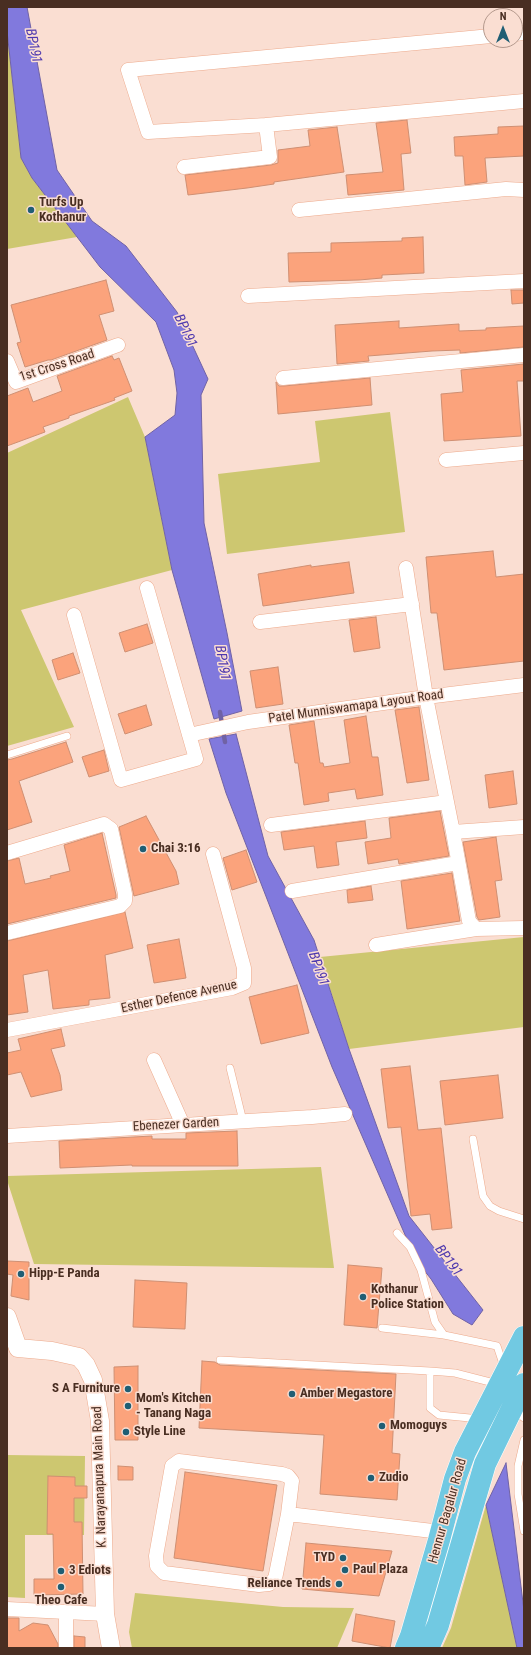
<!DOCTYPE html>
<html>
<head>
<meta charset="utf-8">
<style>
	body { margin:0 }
	#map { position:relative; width:531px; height:1655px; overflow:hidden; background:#faded2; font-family:"Roboto Condensed",sans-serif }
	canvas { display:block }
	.frame { position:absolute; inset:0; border:8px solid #492e22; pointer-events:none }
	.north { position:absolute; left:483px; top:8px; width:40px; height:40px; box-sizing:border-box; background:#faded2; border:1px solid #b3988c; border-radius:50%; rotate:0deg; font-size:11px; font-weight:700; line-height:16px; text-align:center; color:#492e22 }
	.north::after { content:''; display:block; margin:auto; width:14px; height:18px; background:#1f5e74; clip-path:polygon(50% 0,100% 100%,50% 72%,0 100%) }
</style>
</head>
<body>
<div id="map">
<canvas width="531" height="1655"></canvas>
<div class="frame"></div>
<div class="north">N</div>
</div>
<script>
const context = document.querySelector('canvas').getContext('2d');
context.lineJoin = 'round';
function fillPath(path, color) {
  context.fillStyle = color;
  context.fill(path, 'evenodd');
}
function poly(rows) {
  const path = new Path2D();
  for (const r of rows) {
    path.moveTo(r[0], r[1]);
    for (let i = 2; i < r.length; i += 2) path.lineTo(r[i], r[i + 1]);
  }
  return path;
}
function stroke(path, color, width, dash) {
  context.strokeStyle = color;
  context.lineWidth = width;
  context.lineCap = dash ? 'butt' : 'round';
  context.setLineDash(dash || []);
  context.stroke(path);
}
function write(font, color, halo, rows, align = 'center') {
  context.font = font + ' "Roboto Condensed",sans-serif';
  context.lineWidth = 3;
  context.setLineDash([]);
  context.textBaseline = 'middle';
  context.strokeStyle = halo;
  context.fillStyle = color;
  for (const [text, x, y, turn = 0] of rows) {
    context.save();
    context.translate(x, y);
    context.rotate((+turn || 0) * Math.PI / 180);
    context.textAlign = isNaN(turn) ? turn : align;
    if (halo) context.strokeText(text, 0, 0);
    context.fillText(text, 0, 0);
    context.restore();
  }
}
fillPath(poly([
	[7,31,21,158,32,178,77,237,7,249],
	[128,397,145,437,172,570,21,610,74,727,7,746,7,453],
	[390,412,405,532,227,554,218,474,320,462,315,421],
	[524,937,524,1027,349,1049,320,957],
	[321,1167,334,1268,34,1264,7,1180,7,1176],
	[7,1455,85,1456,84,1535,25,1535,25,1598,7,1597],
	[486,1505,517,1648,442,1648,451,1628],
	[135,1593,283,1607,354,1608,337,1648,132,1648,129,1632]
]), '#cdc770');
const water = poly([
	[7,7,27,7,57,170,92,221,126,246,177,312,208,379,201,395,204,523,227,633,242,711,214,719,172,570,145,437,175,415,177,393,174,370,156,322,100,267,32,178,21,158,7,31,7,7],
	[236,734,268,856,314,940,349,1049,409,1216,483,1310,472,1325,453,1314,431,1279,416,1260,332,1067,226,793,209,739,236,734],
	[506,1463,524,1611,524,1648,517,1648,486,1505,506,1463]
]);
fillPath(water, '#8179dd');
stroke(water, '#7062a5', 1);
stroke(poly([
	[220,712,225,742]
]), '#7062a5', 4.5);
const building = poly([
	[407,120,411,153,401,154,404,190,348,195,346,175,383,172,376,123,407,120],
	[524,126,524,156,485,158,487,182,465,185,463,156,455,156,454,137,498,134,498,127,524,126],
	[337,127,344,172,274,182,274,184,247,188,188,195,185,175,271,165,278,163,278,150,310,146,308,130,337,127],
	[423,237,424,273,382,275,382,278,359,280,289,282,288,253,331,252,331,243,402,241,402,238,423,237],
	[106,280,114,311,99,315,107,340,51,360,48,360,25,367,17,343,21,342,11,305,106,280],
	[511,290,524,290,524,303,512,304,511,290],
	[399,321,399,328,459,324,459,331,486,330,486,328,524,326,524,347,460,353,460,350,432,351,368,356,369,361,337,364,335,325,399,321],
	[112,356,114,360,119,358,132,391,114,398,115,400,69,416,69,418,43,427,45,432,7,446,7,396,28,388,33,402,62,391,57,376,112,356],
	[524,364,524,381,517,381,521,436,444,441,441,394,463,392,461,370,524,364],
	[370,378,372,405,278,414,276,382,279,386,284,386,370,378],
	[493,551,496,577,524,574,524,661,444,670,437,613,431,613,426,557,493,551],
	[349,562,354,593,263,606,258,574,311,565,311,567,349,562],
	[376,617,380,648,354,652,349,620,376,617],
	[147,624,153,643,125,652,119,633,147,624],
	[73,653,80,673,58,680,52,660,73,653],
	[278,667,283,704,256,708,250,671,278,667],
	[146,705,152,725,125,734,118,714,146,705],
	[419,707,429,780,407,783,395,710,419,707],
	[366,716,372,757,378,757,383,795,357,799,355,789,328,793,329,801,304,805,298,763,295,763,289,725,314,721,320,763,323,763,324,767,350,763,344,720,366,716],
	[66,742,73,762,19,781,32,822,7,830,7,760,12,759,66,742],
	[104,750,109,771,89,777,82,757,104,750],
	[513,771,517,804,489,808,485,775,513,771],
	[440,811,449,856,399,864,398,859,368,864,365,842,391,838,389,818,440,811],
	[146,816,176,871,179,884,134,896,119,827,146,816],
	[365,821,367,838,336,842,339,865,317,868,314,846,284,850,281,832,365,821],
	[102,833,116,895,116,898,7,924,7,861,19,858,25,884,51,878,50,876,70,871,64,845,102,833],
	[496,837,502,880,495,881,500,917,479,920,477,917,463,842,496,837],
	[246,850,257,882,232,890,223,858,246,850],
	[452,873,460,921,407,929,401,881,452,873],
	[371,886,373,900,348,903,347,890,371,886],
	[125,912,133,948,105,955,110,998,89,1000,89,1005,53,1009,48,970,23,975,28,1012,7,1015,7,941,125,912],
	[179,939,186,978,154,983,147,945,179,939],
	[297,985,309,1033,261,1044,249,997,297,985],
	[61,1029,65,1046,51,1049,60,1075,62,1090,31,1097,21,1072,7,1075,7,1053,21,1050,18,1039,61,1029],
	[410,1066,418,1130,441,1128,452,1228,432,1230,430,1214,411,1216,401,1127,388,1128,381,1069,410,1066],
	[498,1075,503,1118,445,1125,440,1081,498,1075],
	[237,1131,238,1166,132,1166,132,1165,60,1168,59,1141,152,1136,152,1139,186,1139,186,1133,237,1131],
	[7,1261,29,1262,29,1300,11,1296,13,1275,7,1274,7,1261],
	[348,1265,382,1268,377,1328,344,1325,348,1265],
	[135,1280,187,1283,185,1329,133,1327,135,1280],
	[202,1361,215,1362,220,1365,396,1374,392,1453,400,1454,397,1500,320,1494,324,1435,199,1428,202,1361],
	[138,1366,138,1440,115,1440,114,1367,138,1366],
	[118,1466,133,1467,133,1480,118,1480,118,1466],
	[185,1472,277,1485,263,1571,174,1558,185,1472],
	[48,1476,75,1477,75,1486,87,1486,87,1498,74,1498,74,1522,82,1522,83,1594,34,1595,34,1579,54,1579,53,1534,47,1534,48,1476],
	[306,1543,392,1551,379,1596,302,1589,306,1543],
	[356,1614,395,1621,390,1648,352,1641,356,1614],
	[7,1618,19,1618,19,1631,33,1623,48,1625,58,1644,58,1648,7,1648,7,1618],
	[74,1636,85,1637,85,1648,74,1648,74,1636]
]);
fillPath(building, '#fba37c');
stroke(building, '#cf8f72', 1);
const service = poly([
	[7,755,67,736],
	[230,1068,243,1121],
	[473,1139,483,1196,490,1206,499,1211,524,1219],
	[397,1233,410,1247,421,1270,435,1322,444,1335],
	[382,1328,444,1335,497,1346,504,1367],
	[220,1360,430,1371,455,1373,498,1384],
	[430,1371,430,1408,439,1415,480,1419],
	[513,1410,524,1418],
	[524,1440,518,1466,518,1494,524,1531]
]);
const minor = poly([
	[515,34,524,33],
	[266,125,148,132,128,70,491,36],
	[184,167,270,157,266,125,524,101],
	[299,210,506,189,524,190],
	[248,296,524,281],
	[7,361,16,382,118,345],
	[283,378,524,355],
	[446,460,524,453],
	[406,568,426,697,453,832,524,827],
	[74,615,121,780,196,759,147,588],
	[260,622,412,604],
	[189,735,248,722,426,697,524,685],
	[271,825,447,802],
	[453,832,469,921,476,929,524,928],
	[7,853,104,824,111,829,125,894,125,901,120,906,7,933],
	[292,891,458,863],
	[376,945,476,929],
	[7,1030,232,988,244,983,244,968,213,854],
	[154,1060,183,1125],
	[7,1136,312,1117,345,1114],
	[179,1461,282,1474,288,1476,292,1481,288,1514,275,1579,269,1584,259,1585,164,1573,157,1566,156,1556,172,1466,179,1461],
	[288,1514,441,1532],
	[7,1609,105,1614],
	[66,1648,66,1613]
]);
const tertiary = poly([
	[7,1317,18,1348,52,1351,79,1357,86,1365,93,1380,100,1421,105,1614,111,1648]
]);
const primary = poly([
	[406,1648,411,1636,439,1540,455,1479,465,1452,524,1337],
	[428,1648,438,1625,485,1464,524,1384]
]);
stroke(service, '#edaa8c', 8);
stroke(minor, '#edaa8c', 15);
stroke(tertiary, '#edaa8c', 19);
stroke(primary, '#fff', 23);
stroke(service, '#fff', 7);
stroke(minor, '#fff', 14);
stroke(tertiary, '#fff', 18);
stroke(primary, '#71c9e2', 22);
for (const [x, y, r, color] of [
	[31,210,4,"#1f5e74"],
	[143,849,4,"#1f5e74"],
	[21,1274,4,"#1f5e74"],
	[363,1297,4,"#1f5e74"],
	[128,1389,4,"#1f5e74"],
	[292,1394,4,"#1f5e74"],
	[128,1406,4,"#1f5e74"],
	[382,1426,4,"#1f5e74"],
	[126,1432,4,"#1f5e74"],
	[371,1478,4,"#1f5e74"],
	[343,1558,4,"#1f5e74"],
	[345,1570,4,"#1f5e74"],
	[61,1571,4,"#1f5e74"],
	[339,1584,4,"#1f5e74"],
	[61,1587,4,"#1f5e74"]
]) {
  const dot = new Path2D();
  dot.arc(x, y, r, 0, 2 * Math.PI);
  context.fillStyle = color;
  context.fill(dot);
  stroke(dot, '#faded2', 1.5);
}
write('bold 13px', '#492e22', '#faded2', [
	["Turfs Up",39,203],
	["Kothanur",39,218],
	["Chai 3:16",151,849],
	["Hipp-E Panda",29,1274],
	["Kothanur",371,1290],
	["Police Station",371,1305],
	["S A Furniture",120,1389,"right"],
	["Amber Megastore",300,1394],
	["Mom's Kitchen",136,1399],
	["- Tanang Naga",136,1414],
	["Momoguys",390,1426],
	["Style Line",134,1432],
	["Zudio",379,1478],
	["TYD",335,1558,"right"],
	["Paul Plaza",353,1570],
	["3 Ediots",69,1571],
	["Reliance Trends",331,1584,"right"],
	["Theo Cafe",61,1601,"center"]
], 'left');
write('13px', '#492e22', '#faded2', [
	["1st Cross Road",57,366,-18],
	["Patel Munniswamapa Layout Road",356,707,-8],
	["Esther Defence Avenue",179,997,-12],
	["Ebenezer Garden",176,1125,-3],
	["K. Narayanapura Main Road",100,1477,-92],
	["Hennur Bagalur Road",448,1511,-74]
]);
write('italic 14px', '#4f39ae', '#faded2', [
	["BP191",33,46,78],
	["BP191",185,331,64],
	["BP191",222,663,80],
	["BP191",318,969,70],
	["BP191",448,1261,53]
]);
</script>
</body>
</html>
